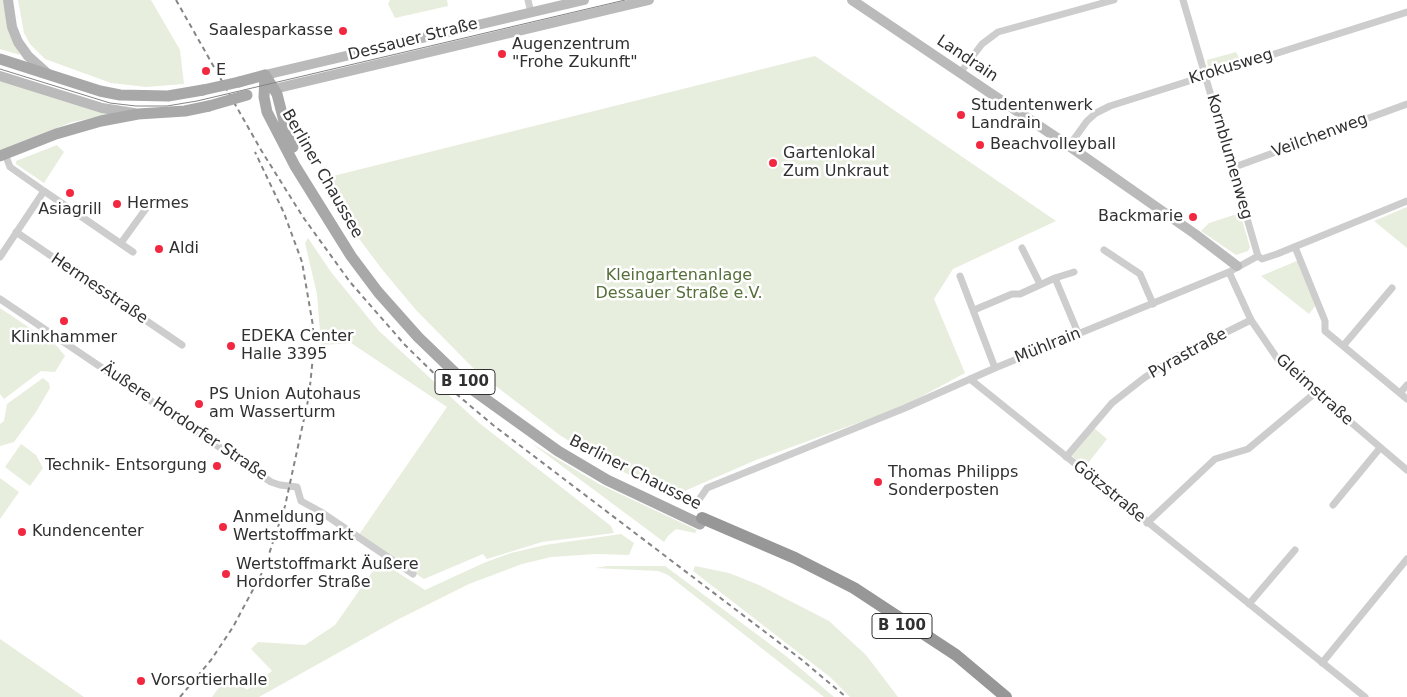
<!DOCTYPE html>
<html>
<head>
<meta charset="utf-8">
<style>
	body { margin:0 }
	canvas { display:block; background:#fff }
</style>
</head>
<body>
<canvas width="1407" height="697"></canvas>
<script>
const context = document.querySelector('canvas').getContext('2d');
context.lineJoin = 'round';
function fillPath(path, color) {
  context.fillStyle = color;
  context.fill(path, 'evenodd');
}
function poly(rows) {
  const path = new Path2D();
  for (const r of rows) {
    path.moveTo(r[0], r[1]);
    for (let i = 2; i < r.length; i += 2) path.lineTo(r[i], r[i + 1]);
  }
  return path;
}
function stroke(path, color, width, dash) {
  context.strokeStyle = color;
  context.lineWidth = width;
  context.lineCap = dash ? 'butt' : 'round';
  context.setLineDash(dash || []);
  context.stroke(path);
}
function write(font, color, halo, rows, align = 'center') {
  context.font = font + ' "DejaVu Sans",sans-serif';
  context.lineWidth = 5;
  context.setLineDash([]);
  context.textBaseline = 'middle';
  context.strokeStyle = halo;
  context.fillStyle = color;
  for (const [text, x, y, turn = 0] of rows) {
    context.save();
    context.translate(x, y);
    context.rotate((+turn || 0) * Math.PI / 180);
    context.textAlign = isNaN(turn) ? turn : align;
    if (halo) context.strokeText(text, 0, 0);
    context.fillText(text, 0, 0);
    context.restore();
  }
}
fillPath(poly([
	[0,0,5,0,20,55,0,49],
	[18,0,151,0,180,50,184,84,146,87,111,83,45,59,30,44,24,33],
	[390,0,447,0,448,6,395,18,388,4],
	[1236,52,1240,59,1212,69,1208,68,1207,60],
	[815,56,1056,221,953,269,934,299,965,373,904,406,756,460,673,496,615,468,561,436,476,371,416,310,381,268,357,236,321,179],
	[0,80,109,114,108,115,72,122,0,150],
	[57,145,64,152,44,183,16,164,16,161],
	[1407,207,1407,248,1374,221],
	[1240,213,1250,247,1248,251,1236,255,1201,231,1209,223],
	[308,238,331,272,379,331,478,422,611,526,614,533,542,542,487,559,483,554,424,579,358,536,447,407,351,343,321,345,317,294,305,243],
	[1299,260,1316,305,1309,314,1261,276],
	[0,308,57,346,65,356,55,372,41,371,4,399,0,394],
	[43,378,49,383,50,388,36,412,14,442,0,446,0,424,4,421,7,404],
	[1094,428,1107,439,1085,467,1071,455],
	[531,443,599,484,697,530,695,533,676,529,668,536,664,542],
	[21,444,36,455,43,468,30,486,5,467],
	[0,478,19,492,0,519],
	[621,534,634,543,629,555,596,554,551,557,522,564,469,584,397,620,259,697,212,697,229,674,247,690,272,671,251,649,258,642,305,645,335,625,380,561,425,590,486,562,511,553,545,545],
	[607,566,665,566,786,656,834,697,824,697,668,575,658,571,595,568],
	[695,566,729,573,759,585,829,621,866,655,898,697,850,697,830,677,693,571],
	[0,639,84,697,0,697]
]), '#e7eedd');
stroke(poly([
	[528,0,531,13],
	[1183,0,1258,256],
	[960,73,982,44,998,32,1114,0],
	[1069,146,1087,121,1096,113,1110,106,1407,12],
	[5,154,10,167,44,191],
	[1232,168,1407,104],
	[16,232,182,345],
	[121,243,150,203],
	[1295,247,1325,321,1325,331,1407,399],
	[1022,248,1040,284],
	[1104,250,1140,274,1153,304],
	[0,257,44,191,133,252],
	[1229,272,1251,320,1279,361,1407,470],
	[960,276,995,368],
	[1055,278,1074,272],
	[0,299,271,482,280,485,297,487,301,501,321,512,413,574],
	[974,310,1012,294,1020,294,1055,278,1078,333],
	[1343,346,1392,288],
	[970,379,1365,697],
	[1400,393,1407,385],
	[1066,457,1112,403,1144,378,1174,358,1251,320],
	[696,504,707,488,905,408,995,368,1229,272,1258,256,1262,259,1277,254,1407,201],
	[1333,505,1380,448],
	[1147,523,1215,459,1248,449,1315,393],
	[1249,604,1295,550],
	[1322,663,1407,559]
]), '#cdcdcd', 7);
stroke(poly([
	[8,0,12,27,18,42,28,56,48,74],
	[852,0,1069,146,1195,234,1237,266],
	[265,75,584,0],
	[0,76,102,108,134,113],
	[274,89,649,0]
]), '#bababa', 10);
stroke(poly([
	[0,59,100,91,120,95,168,96,203,90],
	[265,75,264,97,267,112,295,166,351,256,378,292,418,337,473,390,558,451,607,480,700,524],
	[265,75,277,94,288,137,293,147],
	[239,82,265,75],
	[0,156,56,134,101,121,138,114,185,111,209,106]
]), '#a8a8a8', 11);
stroke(poly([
	[702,518,795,558,854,588,956,655,1006,697]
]), '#979797', 12);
stroke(poly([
	[0,69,110,103,136,106,167,106,197,101,625,0]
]), '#858585', 1);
stroke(poly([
	[176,0,261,150,303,217,350,282,405,345,448,387,493,425,802,660,846,697],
	[180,697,211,660,233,627,264,569,285,506,309,396,313,356,313,326,302,262,284,213,255,152]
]), '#858585', 2, [5, 4]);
stroke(poly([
	[203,90,239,82],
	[209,106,247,95]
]), '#a8a8a8', 11);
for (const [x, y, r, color] of [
	[343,31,5,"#f22740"],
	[502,54,5,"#f22740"],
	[206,71,5,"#f22740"],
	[961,115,5,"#f22740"],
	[980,145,5,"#f22740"],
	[773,163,5,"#f22740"],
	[70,193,5,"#f22740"],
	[117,204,5,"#f22740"],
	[1193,217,5,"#f22740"],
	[159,249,5,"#f22740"],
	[64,321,5,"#f22740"],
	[231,346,5,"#f22740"],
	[199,404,5,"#f22740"],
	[217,466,5,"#f22740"],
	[878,482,5,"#f22740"],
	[223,527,5,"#f22740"],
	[22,532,5,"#f22740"],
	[226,574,5,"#f22740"],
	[141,681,5,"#f22740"]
]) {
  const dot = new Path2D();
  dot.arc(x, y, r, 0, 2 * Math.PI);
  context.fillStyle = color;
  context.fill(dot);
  stroke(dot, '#fff', 2);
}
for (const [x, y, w] of [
	[465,382,60],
	[902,626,60]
]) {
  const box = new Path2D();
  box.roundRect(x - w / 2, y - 12.5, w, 25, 4);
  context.fillStyle = '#fff';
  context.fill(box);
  stroke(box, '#303030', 1);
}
write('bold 15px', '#303030', null, [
	["B 100",465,382],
	["B 100",902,626]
]);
write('16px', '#303030', '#fff', [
	["Saalesparkasse",333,31,"right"],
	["Augenzentrum",512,45],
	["\"Frohe Zukunft\"",512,63],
	["E",216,71],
	["Studentenwerk",971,106],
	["Landrain",971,124],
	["Beachvolleyball",990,145],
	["Gartenlokal",783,154],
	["Zum Unkraut",783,172],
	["Hermes",127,204],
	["Asiagrill",70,210,"center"],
	["Backmarie",1183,217,"right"],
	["Aldi",169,249],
	["EDEKA Center",241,337],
	["Halle 3395",241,355],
	["Klinkhammer",64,338,"center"],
	["PS Union Autohaus",209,395],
	["am Wasserturm",209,413],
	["Technik- Entsorgung",207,466,"right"],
	["Thomas Philipps",888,473],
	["Sonderposten",888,491],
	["Anmeldung",233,518],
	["Wertstoffmarkt",233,536],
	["Kundencenter",32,532],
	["Wertstoffmarkt Äußere",236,565],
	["Hordorfer Straße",236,583],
	["Vorsortierhalle",151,681]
], 'left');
write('16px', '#303030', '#fff', [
	["Dessauer Straße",413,40,-14],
	["Landrain",967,59,34],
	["Krokusweg",1231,67,-17],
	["Veilchenweg",1320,136,-20],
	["Kornblumenweg",1229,157,74],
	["Berliner Chaussee",322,174,60],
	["Hermesstraße",99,289,34],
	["Mühlrain",1048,346,-22],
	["Pyrastraße",1188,354,-29],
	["Gleimstraße",1314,390,42],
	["Äußere Hordorfer Straße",184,422,34],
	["Berliner Chaussee",635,473,27],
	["Götzstraße",1109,492,39]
]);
write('16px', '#556f39', '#fff', [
	["Kleingartenanlage",679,276],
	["Dessauer Straße e.V.",679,294]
]);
</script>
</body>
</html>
